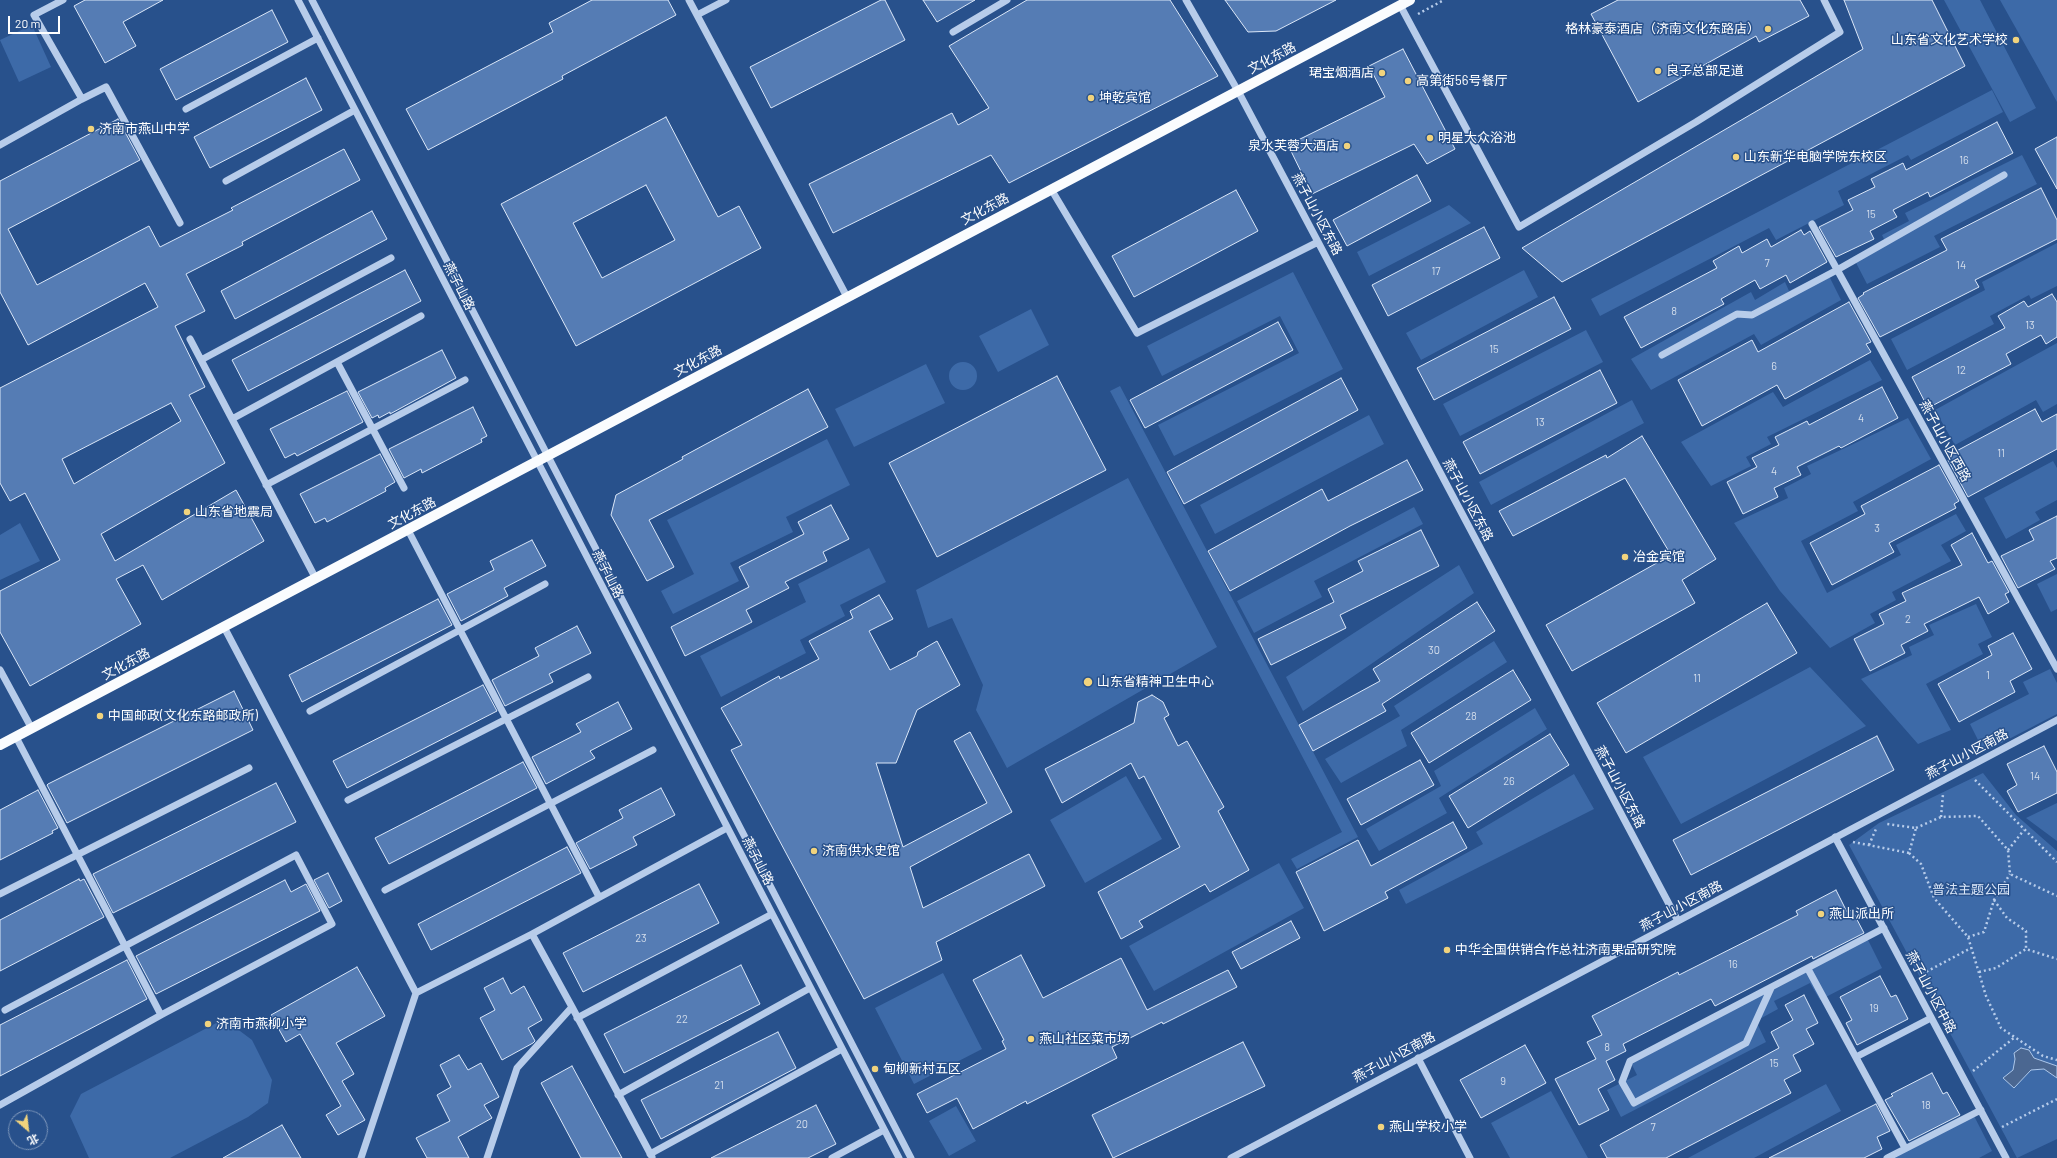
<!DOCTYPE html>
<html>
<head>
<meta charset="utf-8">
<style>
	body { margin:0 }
	#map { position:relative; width:2057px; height:1158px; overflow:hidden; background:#28518c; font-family:Barlow,"Noto Sans SC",sans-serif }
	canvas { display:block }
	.north { position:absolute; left:8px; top:1110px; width:40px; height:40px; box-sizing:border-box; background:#28518c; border:1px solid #7e97ba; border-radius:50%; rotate:152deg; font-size:11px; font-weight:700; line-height:16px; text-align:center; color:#fff }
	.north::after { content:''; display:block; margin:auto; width:14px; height:18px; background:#f1d37d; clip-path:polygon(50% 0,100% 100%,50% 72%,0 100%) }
	.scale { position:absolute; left:8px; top:16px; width:52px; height:18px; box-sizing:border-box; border:2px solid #fff; border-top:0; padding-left:5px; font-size:12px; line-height:14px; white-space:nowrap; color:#fff; -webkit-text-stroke:3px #28518c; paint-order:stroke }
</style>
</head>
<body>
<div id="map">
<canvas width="2057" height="1158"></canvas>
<div class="north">北</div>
<div class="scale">20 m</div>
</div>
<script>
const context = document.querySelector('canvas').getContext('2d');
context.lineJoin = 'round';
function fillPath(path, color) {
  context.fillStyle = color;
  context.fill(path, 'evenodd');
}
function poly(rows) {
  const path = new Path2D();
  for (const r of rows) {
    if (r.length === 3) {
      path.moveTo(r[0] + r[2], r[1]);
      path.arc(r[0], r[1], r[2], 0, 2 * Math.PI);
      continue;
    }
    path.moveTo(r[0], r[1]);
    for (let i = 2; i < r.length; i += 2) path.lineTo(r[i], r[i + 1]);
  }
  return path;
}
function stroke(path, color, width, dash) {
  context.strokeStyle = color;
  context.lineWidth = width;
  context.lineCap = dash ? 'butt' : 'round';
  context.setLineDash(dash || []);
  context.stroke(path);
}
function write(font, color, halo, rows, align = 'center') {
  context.font = font + ' Barlow,"Noto Sans SC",sans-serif';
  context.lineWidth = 3;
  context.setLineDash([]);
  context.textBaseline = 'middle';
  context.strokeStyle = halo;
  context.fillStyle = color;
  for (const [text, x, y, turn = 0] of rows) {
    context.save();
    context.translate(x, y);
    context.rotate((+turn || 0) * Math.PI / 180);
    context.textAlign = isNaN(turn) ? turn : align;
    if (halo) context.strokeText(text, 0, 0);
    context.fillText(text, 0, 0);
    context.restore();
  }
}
fillPath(poly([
	[1944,0,1980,0,2036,108,2010,122],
	[2000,0,2057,0,2057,102,2036,64],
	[32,25,51,67,19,82,0,40],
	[1992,90,2003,112,1911,160,1908,155,1838,191,1844,205,1776,240,1769,228,1600,316,1591,299],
	[2022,155,2037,184,1934,236,1940,247,1867,284,1853,257,1885,241,1882,235,1909,221,1905,213],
	[1449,205,1471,223,1369,276,1357,252],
	[2057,243,2057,286,2031,299,2029,295,1990,316,1994,324,1907,370,1891,339,1985,290,1982,282],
	[1524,270,1538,297,1421,360,1406,333],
	[1293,272,1343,369,1174,456,1158,425,1299,353,1280,316,1162,376,1147,346],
	[1827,272,1841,300,1761,345,1754,334,1651,390,1631,359,1751,292,1755,300,1785,282,1789,291],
	[1031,309,1049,345,998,372,979,336],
	[1586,330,1603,362,1460,436,1443,404],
	[2057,343,2057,404,2043,412,2036,400,1955,445,1935,410],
	[1870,360,1882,380,1767,437,1771,444,1746,457,1751,466,1711,486,1681,442,1773,392,1783,407],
	[963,376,14],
	[926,364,945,403,854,447,835,409],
	[1120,386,1358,837,1297,869,1291,859,1342,832,1110,391],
	[1632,400,1644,423,1491,505,1479,482],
	[1369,415,1384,444,1215,534,1200,505],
	[1908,418,1931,459,1853,502,1858,511,1801,541,1827,593,1901,555,1896,545,1956,514,1966,531,1941,545,1951,561,1892,592,1896,600,1870,614,1875,623,1830,648,1780,591,1734,523,1788,498,1784,488,1811,474,1807,466],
	[827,439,850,485,786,517,793,532,730,563,739,581,673,614,661,591,694,574,667,520],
	[2053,461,2057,468,2057,500,2035,512,2040,520,2006,539,1984,498],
	[1128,478,1217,647,1007,768,976,710,983,685,952,618,928,628,916,590],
	[1414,507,1423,524,1314,581,1322,597,1254,633,1237,601],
	[20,523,40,561,0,580,0,535],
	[869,548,886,582,840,605,845,616,800,640,806,653,721,697,700,656,806,602,798,584],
	[1459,565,1474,593,1303,711,1286,677],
	[2057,574,2057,609,2051,612,2037,584],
	[1976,604,1992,637,1978,644,1983,654,1926,684,1951,730,1918,744,1861,679,1912,655,1909,647,1934,635,1929,625],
	[1494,641,1507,662,1401,730,1407,746,1341,783,1325,759,1400,716,1394,706],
	[1810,667,1866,726,1681,824,1643,757],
	[2050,669,2057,683,2057,714,1984,752,1970,724,2029,694,2023,682],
	[1535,708,1547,729,1439,798,1447,813,1379,851,1366,829,1441,786,1434,771],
	[1983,773,2016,815,2057,851,2057,1139,2017,1158,1849,845,1879,823],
	[1574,774,1594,809,1406,904,1399,890,1483,844,1476,832],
	[1126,776,1162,839,1085,883,1050,820],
	[2057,803,2057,841,2026,818],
	[1279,863,1304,908,1154,991,1129,946],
	[1867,938,1882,968,1820,1000,1810,983,1774,1001,1778,1009,1756,1021,1766,1042,1621,1117,1607,1090,1637,1075,1630,1061],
	[943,973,982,1049,914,1084,875,1008],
	[224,1019,252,1040,272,1080,268,1103,248,1117,170,1158,89,1158,70,1116,81,1094],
	[1826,1084,1841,1111,1754,1158,1688,1158],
	[1551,1091,1588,1158,1510,1158,1491,1123],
	[956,1106,976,1141,949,1156,929,1121],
	[1973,1114,1992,1151,1979,1158,1887,1158]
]), '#3d6aa8');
const water = poly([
	[2021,1048,2029,1050,2034,1058,2057,1066,2057,1078,2044,1069,2031,1070,2014,1088,2003,1078,2013,1070,2015,1059,2014,1053,2021,1048]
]);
fillPath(water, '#4b6791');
stroke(water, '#acc7ea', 1);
const building = poly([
	[85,0,163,0,123,22,136,46,105,63,74,6,85,0],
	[592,0,668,0,676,15,562,76,563,79,428,150,406,109,553,32,549,23,592,0],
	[881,0,885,0,905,40,771,108,750,67,881,0],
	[923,0,975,0,937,22,923,0],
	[1027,0,1170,0,1218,76,1009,183,991,155,833,233,809,184,952,113,958,125,989,108,949,46,1027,0],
	[1225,0,1336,0,1276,31,1248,32,1225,0],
	[1618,0,1800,0,1809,16,1759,42,1756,36,1638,102,1591,14,1618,0],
	[1844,0,1932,0,1965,66,1562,282,1522,248,1863,49,1844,0],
	[272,10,288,42,176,100,160,69,272,10],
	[1403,49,1455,149,1427,164,1414,144,1312,194,1288,145,1385,97,1369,66,1403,49],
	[306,78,322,110,210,168,194,137,306,78],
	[666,117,718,217,739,206,761,248,576,346,501,204,666,117],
	[646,185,675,240,602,278,573,223,646,185],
	[118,119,140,160,8,229,37,285,149,226,160,247,233,210,231,208,344,149,360,180,242,242,243,245,186,274,205,311,175,326,205,387,189,395,225,463,101,534,115,561,236,490,264,541,162,600,143,565,116,579,141,624,30,686,0,632,0,591,60,560,25,493,10,501,0,483,0,388,158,307,145,283,28,345,0,292,0,181,118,119],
	[171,403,181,421,74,484,62,459,171,403],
	[1997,122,2013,153,1930,197,1928,192,1893,210,1897,217,1870,231,1874,239,1836,257,1819,227,1853,210,1848,200,1875,187,1871,179,1903,163,1906,170,1997,122],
	[2057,137,2057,189,2035,149,2057,137],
	[1417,175,1431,201,1347,246,1333,220,1417,175],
	[2041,188,2057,220,2057,239,1975,280,1979,287,1880,337,1858,298,1864,294,1863,293,1947,250,1941,239,2041,188],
	[1236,190,1258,231,1134,297,1112,256,1236,190],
	[372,211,387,239,235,319,221,291,372,211],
	[1484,227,1500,258,1388,316,1372,285,1484,227],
	[1801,230,1804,235,1810,231,1827,262,1790,283,1786,275,1760,289,1755,280,1721,299,1724,304,1641,348,1624,317,1717,268,1713,261,1739,246,1742,253,1767,239,1771,247,1801,230],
	[405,270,421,301,248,391,232,360,405,270],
	[2052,294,2057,302,2057,337,2046,344,2041,335,2006,354,2011,364,1928,408,1912,377,2005,328,1998,316,2024,301,2028,307,2052,294],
	[1554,297,1571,329,1434,400,1417,368,1554,297],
	[1849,302,1871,342,1866,344,1871,352,1785,399,1777,385,1702,426,1678,380,1752,340,1758,352,1849,302],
	[1278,322,1293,350,1145,428,1130,400,1278,322],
	[442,350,456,378,390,414,390,412,379,418,378,415,372,418,358,392,442,350],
	[1600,370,1617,403,1480,474,1463,442,1600,370],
	[1057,376,1106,470,937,557,889,463,1057,376],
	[1341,378,1358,410,1184,504,1167,472,1341,378],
	[1882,387,1898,418,1841,448,1839,446,1797,467,1801,475,1774,488,1778,497,1743,514,1727,482,1757,467,1752,458,1779,445,1775,437,1807,421,1809,425,1882,387],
	[808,389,828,427,649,520,674,567,647,581,611,515,616,495,683,459,682,457,808,389],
	[347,391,363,422,297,456,295,453,285,458,270,429,347,391],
	[473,407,487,436,481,439,482,442,422,473,421,469,404,478,389,449,473,407],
	[2035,409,2042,422,2057,414,2057,449,1968,497,1948,460,1951,459,1949,455,2035,409],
	[1642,436,1716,559,1682,580,1695,603,1572,671,1546,625,1671,555,1625,478,1513,536,1499,511,1606,455,1607,458,1642,436],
	[380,454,395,482,385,488,386,491,327,522,325,518,315,523,300,494,380,454],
	[1407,460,1423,490,1350,526,1230,591,1208,551,1322,489,1328,501,1407,460],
	[1939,465,1959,501,1954,504,1956,508,1889,543,1894,552,1832,585,1810,543,1865,514,1861,506,1939,465],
	[831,505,849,539,823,552,827,561,785,582,789,588,746,610,752,622,685,656,671,627,749,587,739,567,804,534,798,522,831,505],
	[2057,516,2057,558,2050,561,2055,569,2018,588,2001,556,2034,540,2029,530,2057,516],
	[1421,530,1439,566,1340,615,1346,628,1271,665,1258,639,1334,602,1328,589,1363,571,1358,561,1421,530],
	[1972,533,1988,563,1992,561,2009,592,2005,594,2009,602,1988,614,1979,597,1924,624,1928,631,1901,645,1905,653,1870,671,1854,639,1884,624,1879,614,1906,601,1902,593,1962,565,1951,545,1972,533],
	[532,540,546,566,504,588,508,596,461,621,447,594,494,570,490,561,532,540],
	[879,595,893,619,869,631,890,670,917,656,918,652,937,641,960,685,917,710,896,763,876,763,903,847,987,803,954,741,970,732,1012,812,910,867,923,908,1029,854,1045,886,936,942,942,960,864,999,731,750,742,745,721,708,779,676,780,679,819,659,809,641,853,618,850,611,879,595],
	[438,599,452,625,302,702,289,675,438,599],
	[1477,602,1495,631,1382,704,1386,711,1313,751,1299,725,1380,681,1373,669,1477,602],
	[1767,603,1797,653,1626,753,1597,703,1767,603],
	[577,626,591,653,549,674,553,682,505,706,492,680,539,656,535,648,577,626],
	[2013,633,2032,669,2010,681,2015,692,1959,722,1938,684,1992,655,1988,646,2013,633],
	[1513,670,1531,700,1429,763,1411,733,1513,670],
	[483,685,497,711,347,788,333,761,483,685],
	[234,691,253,730,67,823,47,785,48,784,234,691],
	[1152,695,1163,702,1169,715,1164,718,1178,746,1187,741,1224,807,1218,811,1249,870,1210,892,1205,884,1139,921,1143,927,1121,939,1098,892,1180,847,1144,776,1139,779,1131,763,1062,803,1045,769,1134,723,1138,702,1152,695],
	[618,702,632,729,590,751,595,758,546,784,532,757,581,732,576,724,618,702],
	[1550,734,1569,765,1468,828,1449,796,1550,734],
	[1877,736,1894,770,1691,875,1673,840,1877,736],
	[2044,746,2057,772,2057,793,2018,812,2007,791,2017,785,2007,764,2044,746],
	[1420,760,1434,785,1361,825,1347,799,1420,760],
	[523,762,537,788,389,864,375,838,523,762],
	[276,783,296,822,113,913,93,874,276,783],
	[661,788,675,815,633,837,637,845,590,869,576,843,623,818,619,810,661,788],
	[38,790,58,828,52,831,53,833,0,860,0,810,38,790],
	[1453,822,1467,848,1385,892,1388,898,1324,931,1296,872,1358,840,1371,866,1453,822],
	[567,847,581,873,431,950,418,924,567,847],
	[328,873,342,901,329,908,314,880,328,873],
	[79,879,80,881,84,879,104,917,0,971,0,920,79,879],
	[285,880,291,892,306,884,320,911,156,994,136,956,285,880],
	[699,884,719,923,583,992,563,953,699,884],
	[1836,890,1847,912,1852,910,1864,933,1813,959,1812,956,1715,1006,1711,999,1623,1044,1626,1051,1606,1061,1615,1080,1598,1089,1609,1110,1579,1125,1555,1079,1596,1059,1587,1042,1602,1035,1592,1016,1678,972,1679,975,1798,915,1796,911,1836,890],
	[1291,921,1300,938,1241,969,1232,952,1291,921],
	[1021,955,1043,998,1121,958,1147,1010,1228,970,1237,987,1163,1024,1162,1022,1112,1047,1117,1058,1027,1104,1026,1101,973,1129,957,1098,927,1113,917,1094,1006,1049,1002,1041,1004,1040,973,980,1021,955],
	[127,960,147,999,0,1076,0,1025,127,960],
	[741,965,760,1004,624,1073,604,1034,741,965],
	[357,967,385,1016,336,1043,354,1074,342,1081,365,1120,338,1135,326,1115,341,1106,300,1034,286,1042,271,1015,357,967],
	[1880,976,1891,997,1896,995,1908,1019,1857,1045,1846,1023,1852,1020,1840,997,1880,976],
	[503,978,511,994,524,986,542,1020,528,1028,535,1041,533,1043,502,1060,480,1018,495,1010,484,988,503,978],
	[1804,995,1818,1023,1806,1029,1814,1044,1793,1055,1801,1071,1784,1080,1791,1093,1666,1158,1607,1158,1600,1145,1779,1048,1771,1032,1793,1020,1785,1005,1804,995],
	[778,1032,796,1068,661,1139,641,1100,778,1032],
	[1243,1042,1265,1086,1113,1158,1092,1115,1243,1042],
	[1525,1045,1546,1083,1481,1118,1460,1080,1525,1045],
	[459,1055,468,1070,481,1063,499,1097,484,1105,492,1118,458,1137,469,1158,427,1158,416,1138,450,1121,437,1095,451,1087,440,1065,459,1055],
	[572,1066,622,1158,581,1158,541,1083,572,1066],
	[1932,1073,1943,1094,1947,1092,1960,1115,1909,1141,1885,1100,1893,1096,1891,1094,1932,1073],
	[1876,1104,1890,1131,1877,1137,1882,1149,1864,1158,1769,1158,1876,1104],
	[816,1105,836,1144,808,1158,711,1158,816,1105],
	[282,1125,301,1158,223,1158,282,1125]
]);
fillPath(building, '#557cb4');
stroke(building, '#dbe7f8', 1);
stroke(poly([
	[1418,14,1444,0],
	[1975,780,2057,862],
	[1941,817,1943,794],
	[1916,828,1941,817,1978,816,2008,850,2010,874,2057,896],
	[1853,842,1909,853,1916,828,1887,824],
	[1869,845,1876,829],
	[2008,850,2024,830],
	[1909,853,1921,864,1934,898,1968,937,1986,996,2001,1028,2043,1056,2057,1060],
	[1994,900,2007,918,2026,931,2026,949],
	[1968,937,1984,932,1994,900,2010,874],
	[1979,972,1996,968,2026,949,2057,959],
	[1922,974,1971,948],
	[1973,1071,2015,1037],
	[2002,1127,2057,1099]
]), '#b7ccea', 2.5, [2, 3]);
stroke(poly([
	[298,0,899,1158],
	[312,0,911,1158],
	[689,0,847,297],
	[1186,0,1238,91,1678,921],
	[1400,5,1519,227,1696,122,1840,32,1824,0],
	[697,15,726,0],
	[953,32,1007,0],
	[82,99,106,87,180,223],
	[186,109,318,38],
	[0,145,82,99,34,15,63,0],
	[226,181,355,110],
	[1051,189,1137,333,1318,242],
	[1812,224,2057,669],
	[190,339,316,579],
	[1662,355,1737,314,1752,315,1837,270,2004,175],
	[201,360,391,258],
	[337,362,404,488],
	[232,419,421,316],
	[266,485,465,380],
	[408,530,599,897],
	[224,627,416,993,361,1158],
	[0,670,32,729],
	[310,711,545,584],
	[348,800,588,677],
	[1835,837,2006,1158],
	[385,890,653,750],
	[0,894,249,768],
	[1808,969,1905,1148],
	[1771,988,1746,1043,1634,1103,1622,1082,1630,1061,1884,928],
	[416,993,532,934,727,828],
	[572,1007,652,1157],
	[5,1010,296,855,332,924,161,1015],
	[577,1018,772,914],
	[1856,1057,1931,1018],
	[1418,1058,1470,1158],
	[618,1095,810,988],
	[0,1105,161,1015,16,737],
	[650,1154,842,1049],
	[487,1158,517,1068,572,1007,532,934],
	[832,1158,884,1130],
	[1231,1158,2057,720],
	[1887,1158,1981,1110]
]), '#b7ccea', 7);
stroke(poly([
	[0,745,1410,0]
]), '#fafcfe', 10);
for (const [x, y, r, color] of [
	[1768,29,4,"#f1d37d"],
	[2016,40,4,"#f1d37d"],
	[1658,71,4,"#f1d37d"],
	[1382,73,4,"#f1d37d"],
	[1408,81,4,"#f1d37d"],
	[1091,98,4,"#f1d37d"],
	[91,129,4,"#f1d37d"],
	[1430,138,4,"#f1d37d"],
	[1347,146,4,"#f1d37d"],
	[1736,157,4,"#f1d37d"],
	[187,512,4,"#f1d37d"],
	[1625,557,4,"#f1d37d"],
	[1088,682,5,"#f1d37d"],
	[100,716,4,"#f1d37d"],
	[814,851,4,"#f1d37d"],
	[1821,914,4,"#f1d37d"],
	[1447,950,4,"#f1d37d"],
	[208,1024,4,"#f1d37d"],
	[1031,1039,4,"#f1d37d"],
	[875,1069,4,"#f1d37d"],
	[1381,1127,4,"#f1d37d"]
]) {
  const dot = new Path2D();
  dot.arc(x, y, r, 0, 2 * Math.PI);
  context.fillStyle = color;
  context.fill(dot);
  stroke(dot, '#28518c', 1.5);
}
write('11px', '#d4deec', null, [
	["16",1964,160],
	["15",1871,214],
	["7",1767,263],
	["14",1961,265],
	["17",1436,271],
	["8",1674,311],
	["13",2030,325],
	["15",1494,349],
	["6",1774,366],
	["12",1961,370],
	["4",1861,418],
	["13",1540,422],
	["11",2001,453],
	["4",1774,471],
	["3",1877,528],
	["2",1908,619],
	["30",1434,650],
	["1",1988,675],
	["11",1697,678],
	["28",1471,716],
	["14",2035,776],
	["26",1509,781],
	["23",641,938],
	["16",1733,964],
	["19",1874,1008],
	["22",682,1019],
	["8",1607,1047],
	["15",1774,1063],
	["9",1503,1081],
	["21",719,1085],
	["18",1926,1105],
	["20",802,1124],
	["7",1653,1127]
]);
write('13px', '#fff', '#28518c', [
	["格林豪泰酒店（济南文化东路店）",1760,29,"right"],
	["山东省文化艺术学校",2008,40,"right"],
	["良子总部足道",1666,71],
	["珺宝烟酒店",1374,73,"right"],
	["高第街56号餐厅",1416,81],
	["坤乾宾馆",1099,98],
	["济南市燕山中学",99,129],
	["明星大众浴池",1438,138],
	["泉水芙蓉大酒店",1339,146,"right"],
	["山东新华电脑学院东校区",1744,157],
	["山东省地震局",195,512],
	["冶金宾馆",1633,557],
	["山东省精神卫生中心",1097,682],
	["中国邮政(文化东路邮政所)",108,716],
	["济南供水史馆",822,851],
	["燕山派出所",1829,914],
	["中华全国供销合作总社济南果品研究院",1455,950],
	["济南市燕柳小学",216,1024],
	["燕山社区菜市场",1039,1039],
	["甸柳新村五区",883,1069],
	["燕山学校小学",1389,1127]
], 'left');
write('13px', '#fff', '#28518c', [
	["文化东路",1272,58,-28],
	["文化东路",985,209,-28],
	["燕子山小区东路",1317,214,62],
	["燕子山路",459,286,63],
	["文化东路",698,361,-28],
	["燕子山小区西路",1945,441,61],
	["燕子山小区东路",1468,500,62],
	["文化东路",412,513,-28],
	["燕子山路",608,574,63],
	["文化东路",126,664,-28],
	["燕子山小区南路",1967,754,-28],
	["燕子山小区东路",1620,787,62],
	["燕子山路",758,861,63],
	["燕子山小区南路",1681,906,-28],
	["燕子山小区中路",1931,992,62],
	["燕子山小区南路",1394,1057,-28]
]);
write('13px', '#dbe7f8', '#28518c', [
	["普法主题公园",1971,890]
]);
</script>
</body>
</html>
